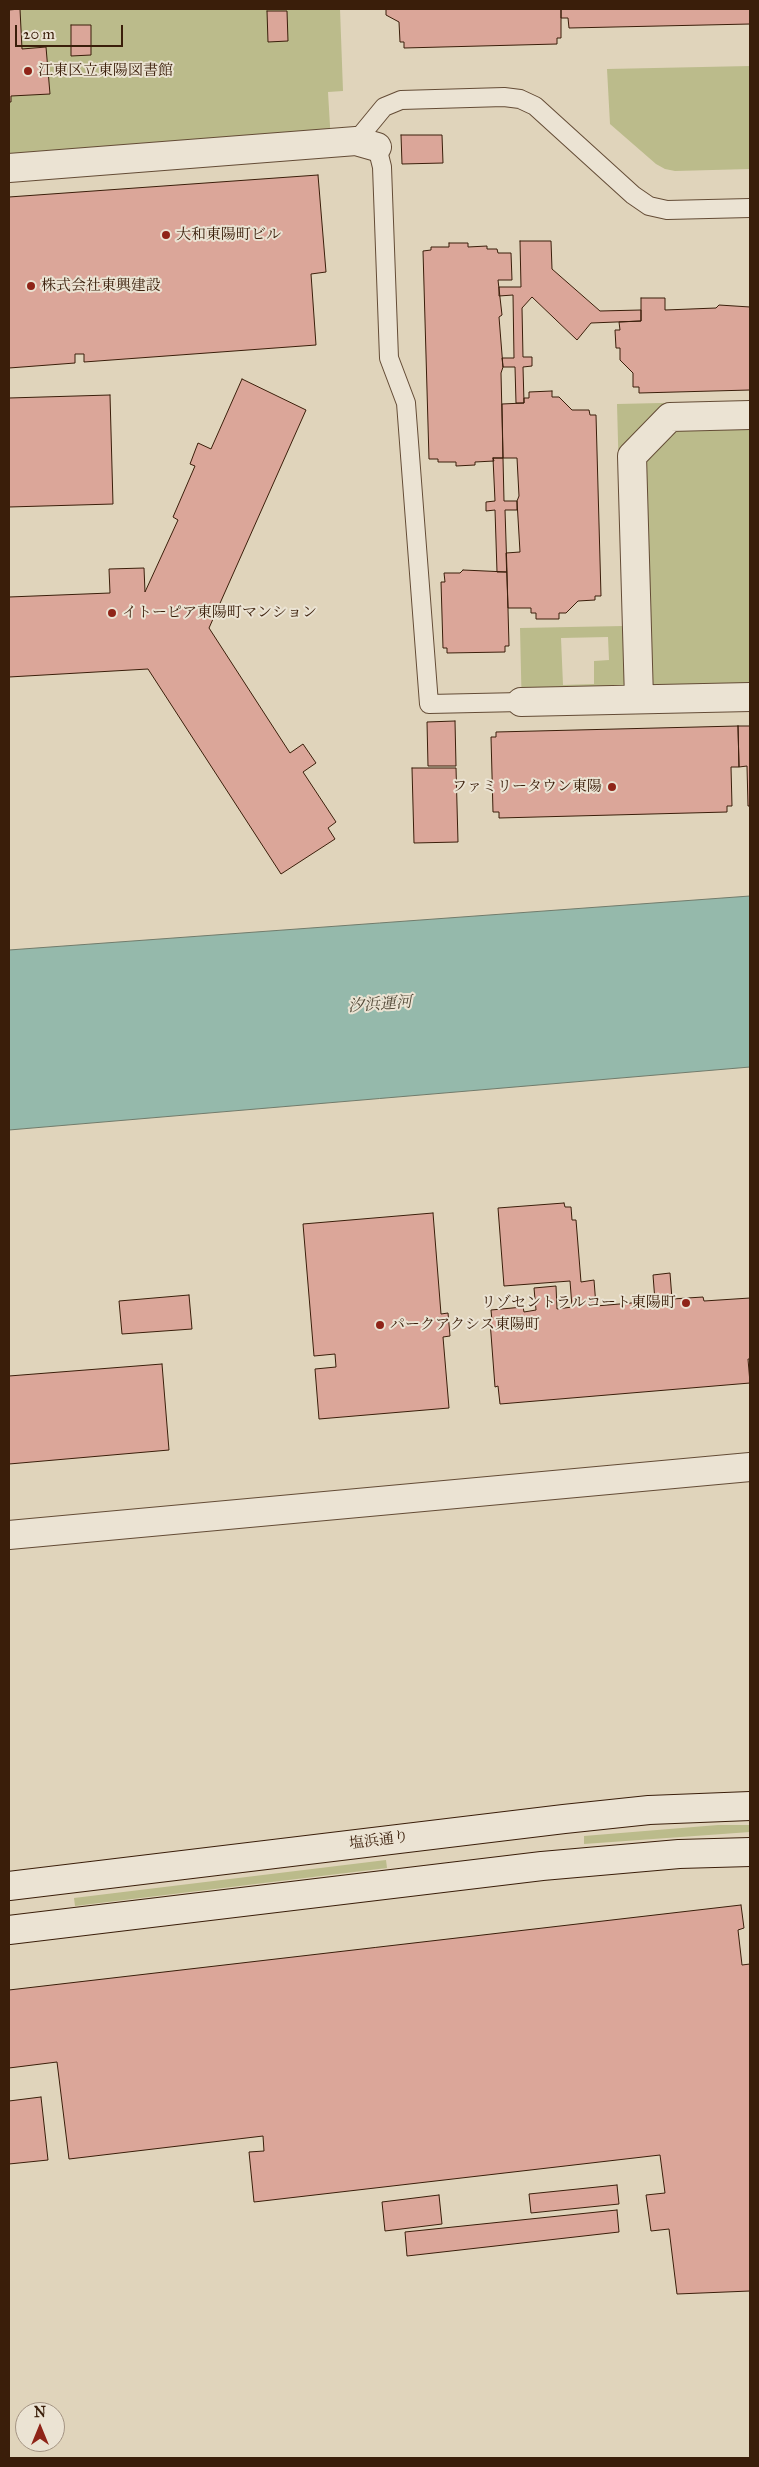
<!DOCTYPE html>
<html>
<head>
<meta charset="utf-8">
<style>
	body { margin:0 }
	#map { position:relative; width:759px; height:2467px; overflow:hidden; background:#e0d4bb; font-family:"IM FELL Great Primer",serif }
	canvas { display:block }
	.frame { position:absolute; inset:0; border:10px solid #3a1e0a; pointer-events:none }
	.north { position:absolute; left:15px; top:2402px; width:50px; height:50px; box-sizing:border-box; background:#ebe3d3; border:1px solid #a49483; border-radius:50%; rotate:0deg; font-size:14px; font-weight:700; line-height:20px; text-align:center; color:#3a1e0a }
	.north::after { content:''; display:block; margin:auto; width:18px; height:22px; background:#8f2418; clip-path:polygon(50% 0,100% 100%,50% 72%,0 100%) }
	.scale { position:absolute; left:15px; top:25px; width:108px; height:22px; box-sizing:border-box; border:2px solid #3a1e0a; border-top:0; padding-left:6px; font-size:15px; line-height:18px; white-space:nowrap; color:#3a1e0a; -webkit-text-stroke:4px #ebe3d3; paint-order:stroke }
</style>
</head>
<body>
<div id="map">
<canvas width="759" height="2467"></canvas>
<div class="frame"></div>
<div class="north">N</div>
<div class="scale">20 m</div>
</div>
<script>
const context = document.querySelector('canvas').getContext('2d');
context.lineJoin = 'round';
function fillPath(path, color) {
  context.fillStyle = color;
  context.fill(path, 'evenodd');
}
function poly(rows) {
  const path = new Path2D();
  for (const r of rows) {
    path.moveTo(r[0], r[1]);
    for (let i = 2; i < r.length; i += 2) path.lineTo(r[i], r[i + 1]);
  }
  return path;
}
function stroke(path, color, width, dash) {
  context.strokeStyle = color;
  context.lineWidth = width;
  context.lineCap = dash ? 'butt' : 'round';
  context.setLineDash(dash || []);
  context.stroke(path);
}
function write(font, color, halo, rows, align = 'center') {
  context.font = font + ' "IM FELL Great Primer","Noto Serif JP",serif';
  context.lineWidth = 4;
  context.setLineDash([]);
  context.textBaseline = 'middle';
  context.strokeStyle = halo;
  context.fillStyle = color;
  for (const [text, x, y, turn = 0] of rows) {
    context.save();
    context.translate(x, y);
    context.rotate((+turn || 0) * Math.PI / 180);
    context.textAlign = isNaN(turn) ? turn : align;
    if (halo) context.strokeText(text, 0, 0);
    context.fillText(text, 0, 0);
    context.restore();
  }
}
fillPath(poly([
	[9,9,340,9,343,91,328,92,331,143,9,168],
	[750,66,750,169,675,171,665,169,656,164,610,124,607,69],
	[750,401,750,711,522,716,520,628,623,626,617,404],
	[608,637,609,660,594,661,594,684,563,685,561,638],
	[718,1825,750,1825,750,1832,584,1844,584,1836],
	[386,1860,387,1868,75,1906,74,1898]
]), '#bbbb8b');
const water = poly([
	[750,896,750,1067,9,1130,9,950,750,896]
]);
fillPath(water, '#95b9ab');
stroke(water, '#717b6b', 1);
const building = poly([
	[20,9,22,49,46,47,50,94,11,96,11,102,9,102,9,10,20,9],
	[386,9,561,9,561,38,557,38,557,44,404,48,404,42,400,42,399,22,386,15,386,9],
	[561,9,750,9,750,24,569,28,568,18,561,18,561,9],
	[267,11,287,11,288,41,268,42,267,11],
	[71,25,91,25,91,55,71,56,71,25],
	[401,135,442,135,443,163,402,164,401,135],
	[318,175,326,272,311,274,316,345,84,362,84,354,75,354,75,363,9,368,9,197,318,175],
	[520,241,551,241,552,269,600,311,641,310,641,321,591,323,577,340,532,297,522,308,523,357,532,357,532,366,523,367,524,403,516,403,515,367,503,367,502,358,514,358,513,295,499,296,499,287,521,287,520,241],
	[449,243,468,243,468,247,487,246,487,249,497,249,498,253,511,253,512,280,498,280,502,315,499,317,503,367,501,373,503,458,493,458,494,461,475,462,475,465,456,466,456,462,438,462,438,459,429,459,423,251,431,250,431,247,449,247,449,243],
	[641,298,665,298,665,310,716,308,719,305,750,307,750,390,639,393,639,387,633,387,633,373,620,360,620,348,616,348,615,330,620,330,619,322,641,321,641,298],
	[242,379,306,410,209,628,290,753,303,744,316,763,303,772,336,822,328,828,335,839,281,874,148,669,9,677,9,597,110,593,109,569,144,568,145,592,178,520,173,517,195,466,190,464,198,443,211,449,242,379],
	[552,391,552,397,559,397,572,410,589,410,590,415,596,415,601,596,595,596,595,600,578,601,566,613,559,613,559,619,536,619,536,613,531,613,531,608,508,608,506,553,520,552,517,501,519,496,517,458,503,458,502,404,524,403,524,398,529,398,529,392,552,391],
	[110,395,113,504,9,507,9,398,110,395],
	[493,458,503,458,504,501,517,501,517,510,505,510,507,572,497,572,495,510,486,511,486,502,495,501,493,458],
	[463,570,507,572,509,646,505,646,505,652,447,653,447,648,443,648,441,582,445,582,444,573,460,573,463,570],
	[455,721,456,766,428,766,427,722,455,721],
	[738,726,750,726,750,806,748,806,747,766,739,767,738,726],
	[738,726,739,767,731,767,732,806,727,806,727,812,499,818,499,812,493,812,491,737,496,737,496,732,738,726],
	[412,768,456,768,458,842,414,843,412,768],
	[564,1203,565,1207,571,1207,572,1220,576,1220,581,1282,594,1280,596,1306,655,1301,653,1275,670,1273,672,1299,703,1297,704,1301,750,1298,750,1359,748,1359,750,1383,500,1404,498,1386,495,1387,490,1321,492,1321,491,1310,523,1307,524,1312,536,1310,534,1288,556,1286,557,1309,572,1307,570,1281,504,1286,498,1208,564,1203],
	[433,1213,441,1314,448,1313,450,1336,443,1337,449,1408,319,1419,315,1369,336,1367,335,1354,314,1356,303,1224,433,1213],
	[189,1295,192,1329,122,1334,119,1301,189,1295],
	[162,1364,169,1450,9,1464,9,1376,162,1364],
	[741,1905,744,1928,738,1930,742,1965,750,1964,750,2291,677,2294,669,2229,651,2231,646,2195,665,2193,660,2155,254,2202,249,2152,264,2151,263,2136,69,2159,57,2062,9,2068,9,1990,741,1905],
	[41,2097,48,2160,9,2164,9,2101,41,2097],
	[617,2185,619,2204,531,2213,529,2194,617,2185],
	[439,2195,442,2224,385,2231,382,2202,439,2195],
	[617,2210,619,2232,407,2256,405,2232,617,2210]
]);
fillPath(building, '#dba699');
stroke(building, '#3a1e0a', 1);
const lane = poly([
	[356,141,384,107,401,100,504,97,520,99,535,106,633,195,649,206,667,210,750,208],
	[377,147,382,167,389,358,406,403,429,704,521,702]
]);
const street = poly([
	[9,168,356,141,377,147],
	[639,699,632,456,670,417,750,415],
	[521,702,750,697],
	[9,1535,750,1467]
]);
const secondary = poly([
	[9,1886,564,1819,649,1810,750,1806],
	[9,1930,542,1866,679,1854,750,1852]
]);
stroke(lane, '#644c36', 20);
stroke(street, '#644c36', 30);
stroke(secondary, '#3a1e0a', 30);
stroke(lane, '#ebe3d3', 18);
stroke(street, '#ebe3d3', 28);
stroke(secondary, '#ebe3d3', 28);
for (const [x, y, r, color] of [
	[28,71,5,"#8f2418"],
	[166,235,5,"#8f2418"],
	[31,286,5,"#8f2418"],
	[112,613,5,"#8f2418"],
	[612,787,5,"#8f2418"],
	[686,1303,5,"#8f2418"],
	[380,1325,5,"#8f2418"]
]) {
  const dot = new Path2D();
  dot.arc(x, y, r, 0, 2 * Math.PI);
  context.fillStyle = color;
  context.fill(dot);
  stroke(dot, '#ebe3d3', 2);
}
write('15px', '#3a1e0a', '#ebe3d3', [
	["江東区立東陽図書館",38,71],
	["大和東陽町ビル",176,235],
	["株式会社東興建設",41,286],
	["イトーピア東陽町マンション",122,613],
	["ファミリータウン東陽",602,787,"right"],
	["リゾセントラルコート東陽町",676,1303,"right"],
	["パークアクシス東陽町",390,1325]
], 'left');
write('15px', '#3a1e0a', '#ebe3d3', [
	["塩浜通り",379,1841,-7]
]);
write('italic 16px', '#554c3a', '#ebe3d3', [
	["汐浜運河",380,1005,-4]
]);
</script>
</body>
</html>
